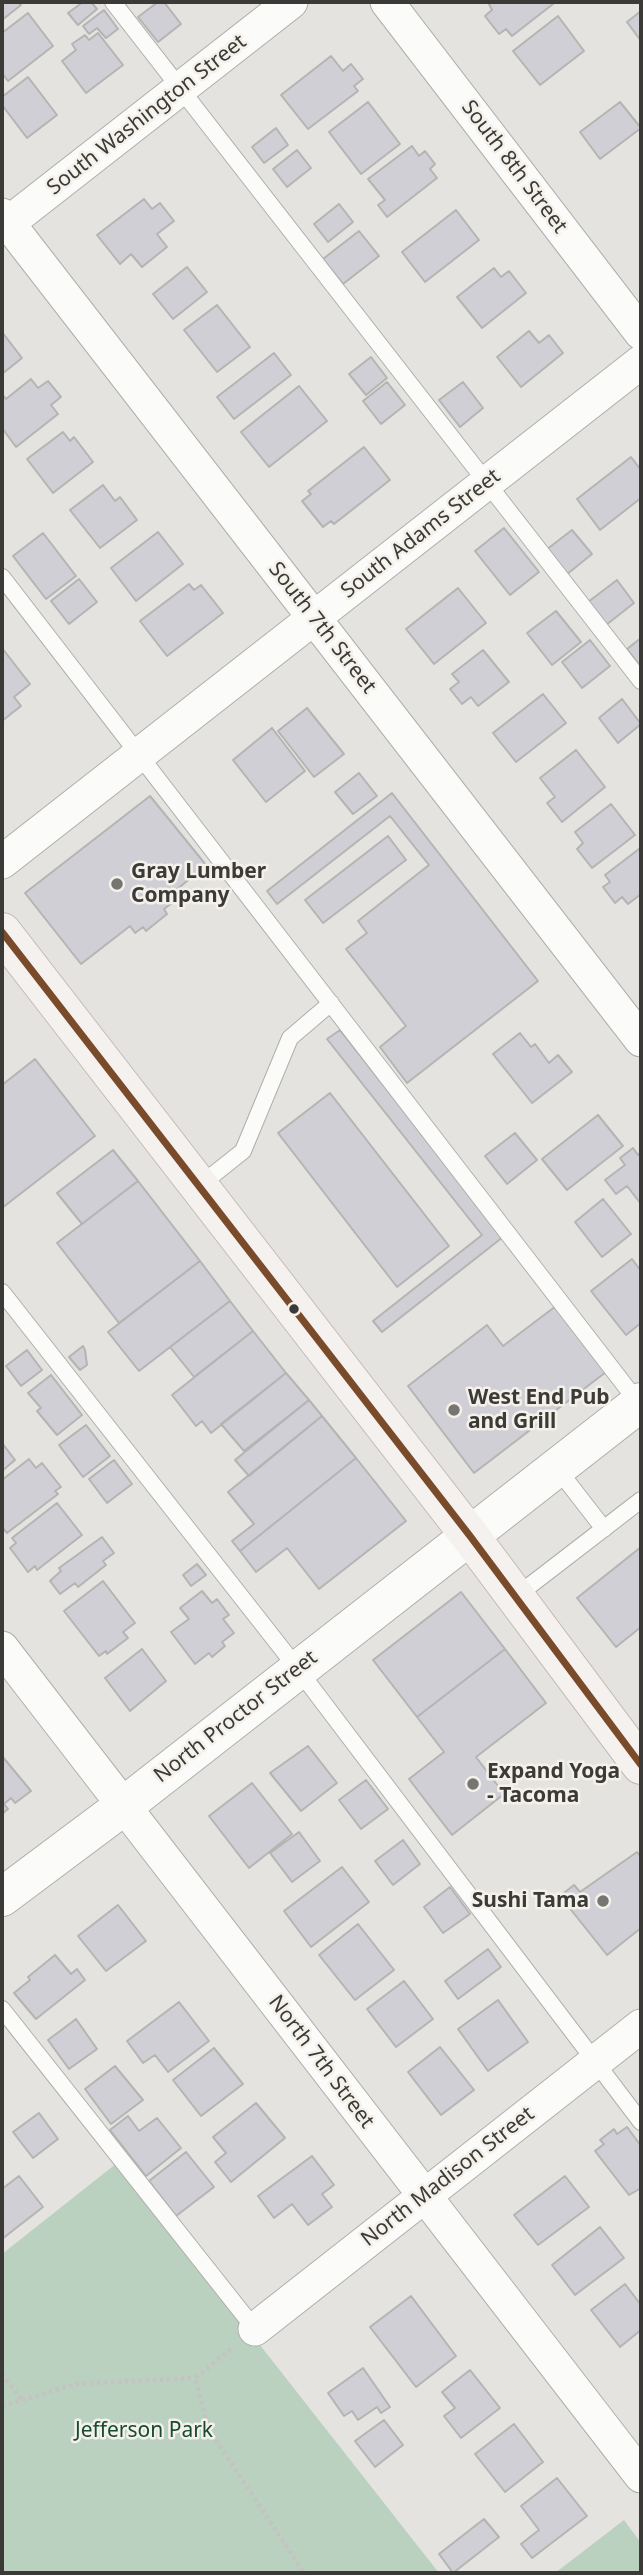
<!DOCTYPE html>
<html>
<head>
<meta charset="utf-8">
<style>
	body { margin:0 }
	#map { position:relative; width:643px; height:2575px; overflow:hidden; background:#e4e3e0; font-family:"Noto Sans",sans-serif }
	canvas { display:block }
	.frame { position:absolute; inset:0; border:4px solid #3b3a37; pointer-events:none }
</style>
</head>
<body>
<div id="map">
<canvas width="643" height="2575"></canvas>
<div class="frame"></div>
</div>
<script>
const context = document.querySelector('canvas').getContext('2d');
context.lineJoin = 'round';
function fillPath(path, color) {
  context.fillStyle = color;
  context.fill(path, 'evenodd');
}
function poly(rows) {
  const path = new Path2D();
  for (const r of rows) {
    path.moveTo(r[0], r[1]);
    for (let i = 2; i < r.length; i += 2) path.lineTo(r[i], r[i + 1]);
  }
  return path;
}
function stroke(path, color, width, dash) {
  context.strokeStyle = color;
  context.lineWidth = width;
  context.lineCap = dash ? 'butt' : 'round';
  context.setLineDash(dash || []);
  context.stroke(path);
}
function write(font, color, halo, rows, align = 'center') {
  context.font = font + ' "Noto Sans",sans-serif';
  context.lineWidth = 5;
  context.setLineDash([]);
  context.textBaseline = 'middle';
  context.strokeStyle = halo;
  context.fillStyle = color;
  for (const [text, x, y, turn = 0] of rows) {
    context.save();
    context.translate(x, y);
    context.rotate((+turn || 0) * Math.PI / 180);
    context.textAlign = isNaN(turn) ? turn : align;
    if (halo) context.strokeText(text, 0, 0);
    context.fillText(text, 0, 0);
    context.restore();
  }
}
fillPath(poly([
	[117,2163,439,2573,2,2573,2,2254],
	[624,2520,641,2543,641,2573,555,2573]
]), '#bad1c0');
const building = poly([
	[2,2,18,2,21,5,2,20,2,2],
	[83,2,91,2,97,9,78,25,68,13,83,2],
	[158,2,164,2,181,24,158,42,138,17,158,2],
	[488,2,552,2,553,4,512,36,506,29,499,34,485,16,492,10,488,2],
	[104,10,118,29,106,38,97,28,89,34,83,26,104,10],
	[641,11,641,41,627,22,641,11],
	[28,13,53,46,8,81,2,73,2,33,28,13],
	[558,16,584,51,540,85,513,51,558,16],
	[98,33,123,65,86,93,62,61,76,50,72,44,85,35,89,40,98,33],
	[331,56,343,71,351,64,363,79,354,86,358,91,308,129,281,95,331,56],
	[28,77,57,115,27,138,2,105,2,97,28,77],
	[368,102,400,144,361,174,329,132,368,102],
	[620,102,641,128,600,159,580,132,620,102],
	[276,128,288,145,264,163,252,147,276,128],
	[412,146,419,156,425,151,435,164,430,169,437,178,387,217,378,205,385,200,368,179,412,146],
	[297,150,311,168,287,187,273,169,297,150],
	[144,199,152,209,160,203,174,221,157,234,167,247,142,267,131,254,120,264,97,235,144,199],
	[339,204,353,222,328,242,314,224,339,204],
	[456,210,479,240,425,282,402,252,456,210],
	[359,231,379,256,343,284,323,259,359,231],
	[187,267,207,292,173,319,153,294,187,267],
	[494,268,501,277,509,271,526,293,482,328,457,297,494,268],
	[217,305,250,347,217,372,184,330,217,305],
	[529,331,539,343,549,335,563,353,521,387,497,357,529,331],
	[2,332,22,358,2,374,2,332],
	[274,353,291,375,234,419,217,397,274,353],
	[371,357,387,378,366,395,349,374,371,357],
	[31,379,38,388,48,381,61,397,51,405,58,414,16,447,2,428,2,394,6,399,31,379],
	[387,382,405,405,381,424,363,401,387,382],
	[463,382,483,408,460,427,439,400,463,382],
	[299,386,327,421,269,467,241,432,299,386],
	[63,432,70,441,74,437,93,462,53,493,27,459,63,432],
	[364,447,390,480,334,524,331,521,323,527,302,501,311,494,308,491,364,447],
	[631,457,641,470,641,498,600,530,577,499,631,457],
	[103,485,115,501,120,497,137,520,100,548,70,510,103,485],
	[504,528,539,572,510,595,475,551,504,528],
	[572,530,592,554,566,575,546,550,572,530],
	[158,532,183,564,136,601,111,568,158,532],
	[43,533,76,576,46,599,13,556,43,533],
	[79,579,97,602,69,624,51,601,79,579],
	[617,580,634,603,606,625,588,602,617,580],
	[189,584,194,590,201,585,223,613,167,656,140,621,189,584],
	[458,588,486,623,434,664,406,629,458,588],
	[556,611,581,642,552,665,527,633,556,611],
	[641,638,641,667,627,649,641,638],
	[590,640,610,666,582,688,562,662,590,640],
	[2,648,30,684,14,697,21,706,2,721,2,648],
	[483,650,509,682,478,706,471,697,462,704,450,689,459,682,452,674,483,650],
	[543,694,566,723,516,762,493,733,543,694],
	[622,699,641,724,618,743,599,718,622,699],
	[307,708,344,754,314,777,278,731,307,708],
	[272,728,305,771,266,802,233,760,272,728],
	[576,750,605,787,562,822,547,803,555,797,540,778,576,750],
	[359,773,377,796,353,814,335,792,359,773],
	[392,793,538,981,407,1083,380,1047,406,1026,346,949,367,933,358,921,429,865,390,816,277,904,267,891,392,793],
	[150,796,206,865,168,897,172,903,164,909,167,914,146,931,143,927,135,933,130,926,81,964,25,893,150,796],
	[611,804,635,835,592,868,577,849,583,843,575,832,611,804],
	[388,836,406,860,323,923,305,900,388,836],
	[639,849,641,851,641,894,628,904,622,897,615,903,603,887,610,882,605,875,639,849],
	[340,1030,503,1237,382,1332,373,1321,482,1235,327,1039,340,1030],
	[520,1033,531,1047,535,1044,549,1063,558,1055,572,1072,532,1103,493,1054,520,1033],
	[35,1059,95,1136,2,1208,2,1085,35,1059],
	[330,1093,449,1246,397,1287,278,1133,330,1093],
	[598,1115,623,1146,567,1190,542,1159,598,1115],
	[515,1133,537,1160,507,1184,485,1156,515,1133],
	[633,1148,638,1155,641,1152,641,1204,627,1186,616,1194,605,1180,625,1165,620,1158,633,1148],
	[113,1150,138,1181,82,1224,57,1193,113,1150],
	[138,1181,200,1261,119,1323,57,1243,138,1181],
	[603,1199,631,1234,602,1257,575,1222,603,1199],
	[632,1259,641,1271,641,1323,626,1335,591,1291,632,1259],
	[200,1261,230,1301,139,1371,108,1332,200,1261],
	[230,1301,253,1331,194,1377,170,1347,230,1301],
	[556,1306,606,1372,474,1473,408,1386,487,1325,503,1346,556,1306],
	[253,1331,286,1373,211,1433,202,1421,196,1426,172,1395,253,1331],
	[83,1346,85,1350,87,1365,80,1370,69,1357,83,1346],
	[27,1350,42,1370,21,1386,6,1366,27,1350],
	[286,1373,309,1400,244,1451,221,1424,286,1373],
	[51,1375,82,1415,57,1435,37,1411,41,1408,28,1393,51,1375],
	[309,1400,322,1416,249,1476,235,1460,309,1400],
	[322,1416,356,1458,240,1551,232,1541,254,1524,228,1492,322,1416],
	[86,1425,110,1456,83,1477,59,1445,86,1425],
	[2,1443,15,1460,2,1471,2,1443],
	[356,1458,406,1521,319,1589,287,1548,256,1572,240,1551,356,1458],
	[29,1459,36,1468,42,1463,61,1487,55,1491,58,1494,7,1533,2,1527,2,1480,29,1459],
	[114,1460,132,1484,107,1503,89,1479,114,1460],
	[57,1503,82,1535,37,1570,35,1566,28,1572,10,1548,16,1543,12,1538,57,1503],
	[102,1537,114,1553,103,1561,106,1565,78,1587,75,1583,60,1594,50,1581,61,1571,59,1568,102,1537],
	[641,1547,641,1627,616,1647,577,1598,641,1547],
	[197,1564,206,1575,191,1586,183,1575,197,1564],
	[103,1581,135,1623,123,1632,128,1638,107,1654,106,1651,99,1656,64,1611,103,1581],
	[202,1591,212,1603,217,1599,229,1615,223,1619,234,1633,222,1642,225,1646,212,1657,209,1653,195,1664,171,1632,189,1619,180,1608,202,1591],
	[461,1592,505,1649,417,1717,373,1660,461,1592],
	[142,1649,166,1681,130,1711,105,1678,142,1649],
	[505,1649,546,1703,476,1757,504,1794,452,1835,409,1779,444,1752,417,1717,505,1649],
	[308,1746,337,1783,301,1811,270,1773,308,1746],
	[2,1756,31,1791,15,1803,11,1798,4,1804,8,1809,2,1814,2,1756],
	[366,1780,388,1809,361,1829,339,1800,366,1780],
	[252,1783,292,1834,249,1868,209,1816,252,1783],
	[299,1832,320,1861,292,1882,270,1853,299,1832],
	[403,1840,420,1864,393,1885,375,1861,403,1840],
	[637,1852,641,1857,641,1928,607,1955,560,1896,574,1885,580,1892,637,1852],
	[342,1867,369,1902,311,1947,284,1911,342,1867],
	[450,1887,470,1914,443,1933,424,1907,450,1887],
	[118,1905,146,1941,106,1971,78,1936,118,1905],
	[358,1924,394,1970,355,2000,319,1955,358,1924],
	[488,1949,501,1967,458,1999,445,1981,488,1949],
	[55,1955,71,1974,77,1969,85,1980,36,2019,14,1993,30,1980,28,1977,55,1955],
	[404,1981,433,2019,396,2047,367,2009,404,1981],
	[498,2000,528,2042,488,2071,458,2029,498,2000],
	[179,2002,209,2041,168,2072,155,2055,143,2063,127,2041,179,2002],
	[76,2019,97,2049,69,2069,48,2040,76,2019],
	[440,2047,474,2090,441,2115,408,2072,440,2047],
	[214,2048,243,2084,201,2116,173,2080,214,2048],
	[115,2066,143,2100,111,2124,85,2089,115,2066],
	[256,2103,285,2138,231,2182,215,2162,226,2153,213,2137,256,2103],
	[39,2113,58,2139,33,2158,13,2132,39,2113],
	[128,2116,139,2131,157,2118,181,2148,146,2176,110,2130,128,2116],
	[627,2127,641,2146,641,2188,629,2195,595,2151,604,2144,600,2140,614,2129,617,2134,627,2127],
	[186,2152,214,2187,176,2216,149,2181,186,2152],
	[312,2156,334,2185,322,2194,332,2207,308,2225,292,2204,274,2218,258,2196,312,2156],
	[19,2176,43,2207,2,2239,2,2189,19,2176],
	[565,2176,589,2207,538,2245,514,2215,565,2176],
	[600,2227,624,2258,575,2295,552,2265,600,2227],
	[625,2284,641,2305,641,2330,620,2347,591,2310,625,2284],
	[411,2296,456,2356,416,2387,370,2327,411,2296],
	[363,2368,390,2407,381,2413,377,2407,358,2420,352,2411,344,2416,328,2393,363,2368],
	[470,2370,500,2408,461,2438,444,2416,455,2408,442,2392,470,2370],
	[384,2420,403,2445,375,2467,355,2441,384,2420],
	[514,2424,543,2462,505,2492,475,2454,514,2424],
	[557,2478,587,2516,532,2558,521,2544,539,2530,521,2506,557,2478],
	[484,2519,499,2537,453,2573,439,2554,484,2519]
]);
fillPath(building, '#d1cfd6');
stroke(building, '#b4b4b3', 2);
const lane = poly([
	[113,2,641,681],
	[2,577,640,1405],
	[199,1186,243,1151,290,1038,331,1003],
	[2,1292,297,1668,641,2122],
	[556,1467,604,1529],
	[515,1597,641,1500],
	[2,2009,255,2329]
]);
const street = poly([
	[387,2,641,333],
	[2,215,641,1040],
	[2,228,291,2],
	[2,862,641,362],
	[2,1648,641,2476],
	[255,2329,641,2026]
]);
const secondary = poly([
	[2,1897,125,1805,641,1402]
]);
const primary = poly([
	[2,932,470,1536,641,1765]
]);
stroke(lane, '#aeaeab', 18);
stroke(street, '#aeaeab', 35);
stroke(secondary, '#aeaeab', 40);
stroke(primary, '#c2bab6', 40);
stroke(poly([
	[231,2349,195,2378,208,2428,304,2573],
	[2,2374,22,2400],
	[2,2406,76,2384,195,2378]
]), '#c4c3c2', 4.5, [3.5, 3.5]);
stroke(lane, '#fbfbfa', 16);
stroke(street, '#fbfbfa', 33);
stroke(secondary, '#fbfbfa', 38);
stroke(primary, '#f5f1ee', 38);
stroke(poly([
	[2,932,470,1536,641,1765]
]), '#7a4b2a', 7);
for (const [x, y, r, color] of [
	[117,884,7,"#767572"],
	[294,1309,6,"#3b3a37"],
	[454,1410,7,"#767572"],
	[473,1784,7,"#767572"],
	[603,1901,7,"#767572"]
]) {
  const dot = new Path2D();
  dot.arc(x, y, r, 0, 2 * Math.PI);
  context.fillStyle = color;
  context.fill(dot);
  stroke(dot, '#f4f1eb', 2.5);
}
write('21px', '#3b3a37', '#f4f1eb', [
	["South Washington Street",147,115,-38],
	["South 8th Street",514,167,53],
	["South Adams Street",421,534,-38],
	["South 7th Street",322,628,52],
	["North Proctor Street",236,1717,-38],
	["North 7th Street",321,2062,53],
	["North Madison Street",448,2177,-38]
]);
write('bold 21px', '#3b3a37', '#f4f1eb', [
	["Gray Lumber",131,872],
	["Company",131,896],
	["West End Pub",468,1398],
	["and Grill",468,1422],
	["Expand Yoga",487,1772],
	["- Tacoma",487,1796],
	["Sushi Tama",589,1901,"right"]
], 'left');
write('21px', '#174b2d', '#f4f1eb', [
	["Jefferson Park",144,2431]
]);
</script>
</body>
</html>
